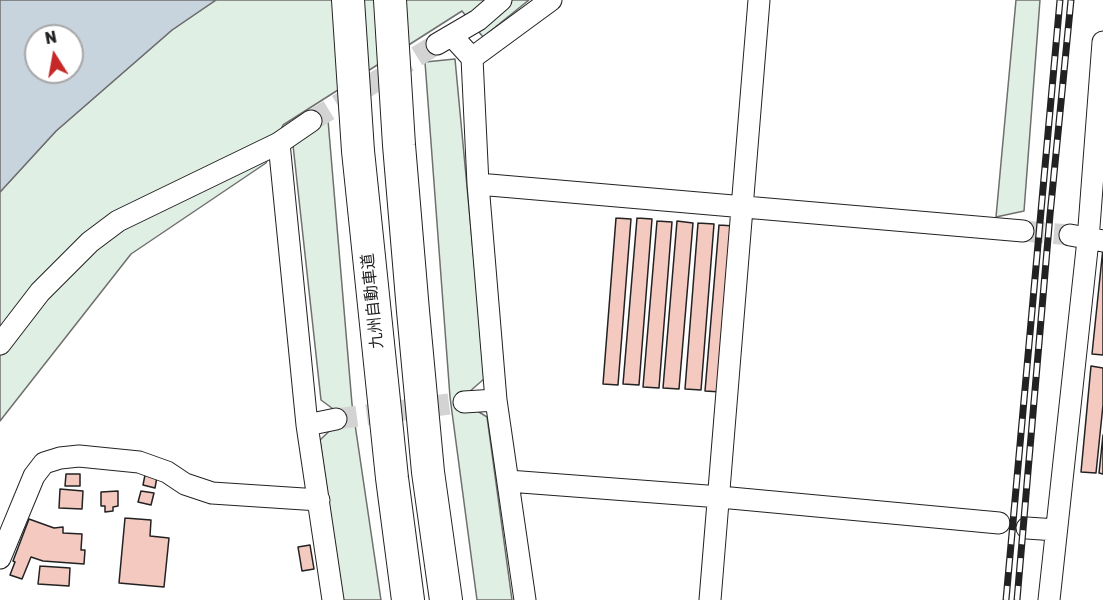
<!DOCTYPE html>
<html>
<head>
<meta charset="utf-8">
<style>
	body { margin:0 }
	#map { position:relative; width:1103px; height:600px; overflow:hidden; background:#fff; font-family:Rubik,sans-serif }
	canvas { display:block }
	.north { position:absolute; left:24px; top:24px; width:60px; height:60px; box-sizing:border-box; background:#fff; border:2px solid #a7a7a7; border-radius:50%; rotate:349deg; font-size:16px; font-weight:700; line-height:24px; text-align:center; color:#222 }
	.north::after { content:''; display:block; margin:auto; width:21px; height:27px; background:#c62828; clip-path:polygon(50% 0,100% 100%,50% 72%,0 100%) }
</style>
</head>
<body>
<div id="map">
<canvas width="1103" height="600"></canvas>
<div class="north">N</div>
</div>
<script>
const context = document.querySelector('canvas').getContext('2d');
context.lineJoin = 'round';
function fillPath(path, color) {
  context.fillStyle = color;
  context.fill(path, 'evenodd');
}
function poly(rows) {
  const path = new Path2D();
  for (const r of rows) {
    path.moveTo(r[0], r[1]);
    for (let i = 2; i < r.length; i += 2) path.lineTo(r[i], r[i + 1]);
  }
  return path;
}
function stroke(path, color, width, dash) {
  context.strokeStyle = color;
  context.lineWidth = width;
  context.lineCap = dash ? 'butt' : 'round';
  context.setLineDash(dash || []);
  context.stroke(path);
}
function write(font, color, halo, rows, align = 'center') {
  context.font = font + ' Rubik,"Noto Sans JP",sans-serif';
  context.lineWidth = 4.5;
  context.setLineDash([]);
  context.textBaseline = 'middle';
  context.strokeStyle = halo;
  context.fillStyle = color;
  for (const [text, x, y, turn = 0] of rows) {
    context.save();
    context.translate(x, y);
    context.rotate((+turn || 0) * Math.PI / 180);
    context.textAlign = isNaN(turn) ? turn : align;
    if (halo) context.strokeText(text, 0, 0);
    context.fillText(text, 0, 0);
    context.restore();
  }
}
const green = poly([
	[216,0,529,0,483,37,462,11,283,125,266,163,131,254,0,421,0,192,56,131,172,30,216,0],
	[1016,0,1040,0,1024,211,996,217,1016,0],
	[455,59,485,378,460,400,487,417,512,600,477,600,450,397,425,62,455,59],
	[328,120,352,404,381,600,342,600,320,440,344,417,321,400,293,145,328,120]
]);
fillPath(green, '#e0efe3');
stroke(green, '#6f6f6f', 1.5);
const water = poly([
	[0,0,216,0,172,30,56,131,0,192,0,0],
	[36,36,72,36,72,72,36,72,36,36]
]);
fillPath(water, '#c7d3dd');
stroke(water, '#6f6f6f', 1.5);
const building = poly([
	[616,218,631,219,618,385,603,384,616,218],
	[637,218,652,219,639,385,623,384,637,218],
	[657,221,672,222,659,388,643,387,657,221],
	[677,221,693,223,679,389,663,388,677,221],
	[698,223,714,224,701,390,685,389,698,223],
	[719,225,734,226,721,392,705,391,719,225],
	[1103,248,1103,355,1092,354,1103,248],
	[1091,366,1103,368,1103,405,1096,473,1081,472,1091,366],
	[1103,435,1103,474,1099,473,1103,435],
	[66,474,80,474,80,486,65,486,66,474],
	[145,475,157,477,155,488,143,485,145,475],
	[60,489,83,491,82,509,59,508,60,489],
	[118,491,118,506,113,507,113,511,105,512,105,506,101,506,101,492,118,491],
	[141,491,154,493,151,505,138,502,141,491],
	[125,518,151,520,150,536,169,538,164,587,119,583,125,518],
	[29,519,54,528,63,527,63,533,82,534,81,550,85,550,84,564,43,561,31,557,22,579,10,575,15,562,13,561,29,519],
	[310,545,314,569,302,571,298,547,310,545],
	[40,566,70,568,69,586,38,584,40,566]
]);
fillPath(building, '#f3c9c0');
stroke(building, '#222', 1.5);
stroke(poly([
	[311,121,437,44],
	[1023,231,1070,235],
	[336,419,464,402]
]), '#d3d3d3', 21, [21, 10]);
const minor = poly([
	[452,36,472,58,478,184,496,400,525,600],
	[437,44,478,20,501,0],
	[472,58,551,0],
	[279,143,307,425,333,600],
	[478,184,1023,231],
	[1070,235,1103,241],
	[0,344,40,292,90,242,118,221,279,143,311,121],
	[464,402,496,400],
	[307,425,336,419],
	[508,481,720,497,999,523],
	[1027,528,1056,530],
	[0,558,34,476,44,463,60,458,79,456,139,462,167,472,185,484,212,493,319,500],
	[710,600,759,0],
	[1049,600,1088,240,1103,42]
]);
const highway = poly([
	[348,0,358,151,392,478,408,600],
	[390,0,399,145,413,311,428,472,446,600]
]);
stroke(minor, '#222', 23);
stroke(highway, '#222', 34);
stroke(minor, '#fff', 21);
stroke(highway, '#fff', 32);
const rail = poly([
	[1006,600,1060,0],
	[1017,600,1050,215,1071,0]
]);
stroke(rail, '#222', 7);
stroke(rail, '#fff', 4.5, [14]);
write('16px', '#222', '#fff', [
	["九州自動車道",373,301,-96]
]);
</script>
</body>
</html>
